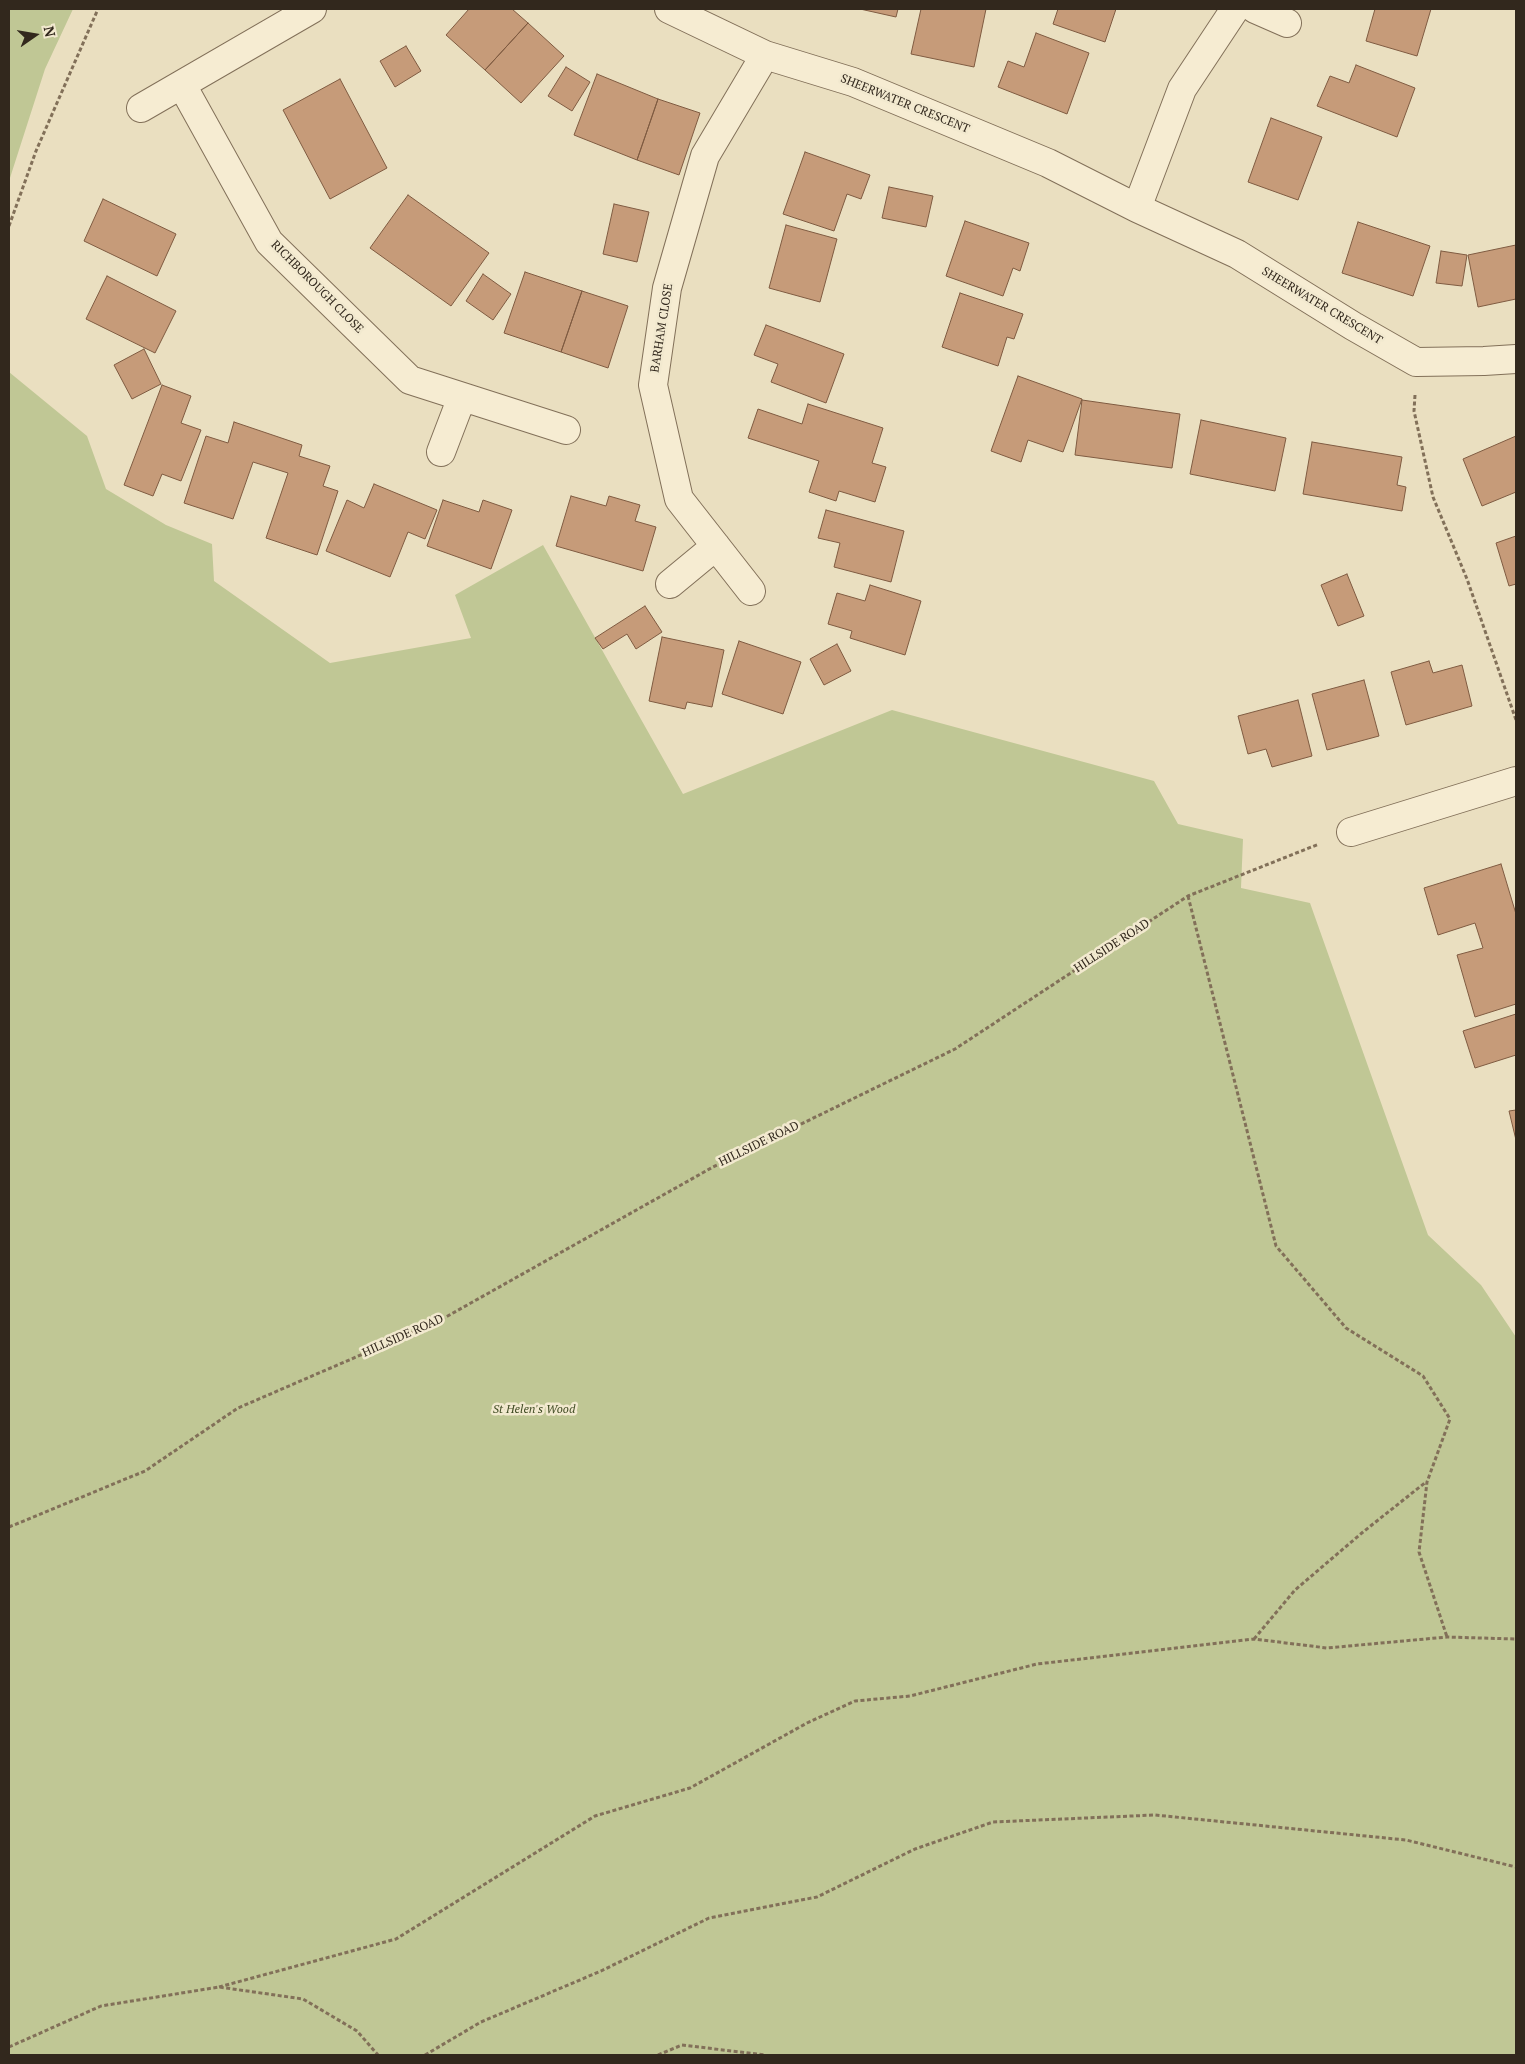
<!DOCTYPE html>
<html>
<head>
<meta charset="utf-8">
<style>
	body { margin:0 }
	#map { position:relative; width:1525px; height:2064px; overflow:hidden; background:#eadfc0; font-family:"PT Serif",serif }
	canvas { display:block }
	.frame { position:absolute; inset:0; border:10px solid #32281d; pointer-events:none }
	.north { position:absolute; left:10px; top:10px; width:50px; height:50px; -webkit-text-stroke:4px #f2e9cf; paint-order:stroke; rotate:77deg; font-size:14px; font-weight:700; line-height:20px; text-align:center; color:#32281d }
	.north::after { content:''; display:block; margin:auto; width:18px; height:22px; background:#32281d; clip-path:polygon(50% 0,100% 100%,50% 72%,0 100%) }
</style>
</head>
<body>
<div id="map">
<canvas width="1525" height="2064"></canvas>
<div class="frame"></div>
<div class="north">N</div>
</div>
<script>
const context = document.querySelector('canvas').getContext('2d');
context.lineJoin = 'round';
function fillPath(path, color) {
  context.fillStyle = color;
  context.fill(path, 'evenodd');
}
function poly(rows) {
  const path = new Path2D();
  for (const r of rows) {
    path.moveTo(r[0], r[1]);
    for (let i = 2; i < r.length; i += 2) path.lineTo(r[i], r[i + 1]);
  }
  return path;
}
function stroke(path, color, width, dash) {
  context.strokeStyle = color;
  context.lineWidth = width;
  context.lineCap = dash ? 'butt' : 'round';
  context.setLineDash(dash || []);
  context.stroke(path);
}
function write(font, color, halo, rows, align = 'center') {
  context.font = font + ' "PT Serif",serif';
  context.lineWidth = 5;
  context.setLineDash([]);
  context.textBaseline = 'middle';
  context.strokeStyle = halo;
  context.fillStyle = color;
  for (const [text, x, y, turn = 0] of rows) {
    context.save();
    context.translate(x, y);
    context.rotate((+turn || 0) * Math.PI / 180);
    context.textAlign = isNaN(turn) ? turn : align;
    if (halo) context.strokeText(text, 0, 0);
    context.fillText(text, 0, 0);
    context.restore();
  }
}
fillPath(poly([
	[9,9,73,9,45,69,9,181],
	[9,372,87,436,106,489,166,525,212,544,214,581,330,663,471,638,455,595,543,545,683,794,892,710,1154,781,1178,824,1243,839,1241,888,1310,903,1428,1235,1481,1285,1516,1337,1516,2055,9,2055]
]), '#c0c795');
const building = poly([
	[469,9,512,9,528,23,485,70,446,35,469,9],
	[860,9,898,9,896,17,860,9],
	[921,9,986,9,974,67,911,54,921,9],
	[1058,9,1116,9,1105,42,1053,24,1058,9],
	[1375,9,1431,9,1417,56,1366,41,1375,9],
	[528,23,564,56,521,103,485,70,528,23],
	[1036,33,1089,53,1067,114,998,87,1008,61,1024,67,1036,33],
	[406,46,421,71,395,87,380,61,406,46],
	[1356,65,1415,88,1397,137,1317,106,1330,76,1349,83,1356,65],
	[566,67,590,82,572,111,548,96,566,67],
	[597,74,658,99,637,160,574,135,597,74],
	[340,79,387,168,330,199,283,110,340,79],
	[658,99,700,113,679,175,637,160,658,99],
	[1271,118,1322,137,1298,200,1248,182,1271,118],
	[805,152,870,175,861,199,847,194,834,231,783,214,805,152],
	[889,187,933,196,926,227,882,218,889,187],
	[408,195,489,253,451,306,370,248,408,195],
	[103,199,176,234,157,276,84,241,103,199],
	[614,204,649,212,637,262,603,254,614,204],
	[965,221,1029,243,1020,271,1013,268,1003,296,946,276,965,221],
	[1358,222,1430,246,1413,296,1342,273,1358,222],
	[786,225,837,239,820,302,769,288,786,225],
	[1516,245,1516,299,1478,307,1468,255,1516,245],
	[1441,251,1467,255,1462,286,1436,283,1441,251],
	[525,272,582,291,561,352,504,333,525,272],
	[483,274,511,294,493,320,466,301,483,274],
	[107,276,176,311,155,353,86,319,107,276],
	[582,291,628,306,608,368,561,352,582,291],
	[960,293,1023,314,1014,339,1007,337,998,366,942,347,960,293],
	[766,325,844,354,826,403,771,382,778,364,754,355,766,325],
	[144,349,161,384,132,399,114,365,144,349],
	[1018,376,1082,399,1063,452,1028,440,1021,462,991,451,1018,376],
	[162,385,191,396,181,423,201,430,181,481,162,474,153,496,124,485,162,385],
	[1082,400,1180,414,1172,468,1075,455,1082,400],
	[808,404,883,428,872,463,886,467,875,502,839,491,836,501,809,492,819,461,748,438,758,409,802,424,808,404],
	[1201,420,1286,438,1275,491,1190,474,1201,420],
	[234,422,302,445,299,456,330,466,323,486,338,491,317,555,266,538,288,473,253,462,233,519,184,503,206,436,228,443,234,422],
	[1516,436,1516,492,1482,506,1463,459,1516,436],
	[1312,442,1402,457,1397,485,1406,487,1402,511,1303,494,1312,442],
	[374,484,437,510,425,539,408,532,390,577,326,551,347,500,364,508,374,484],
	[571,496,606,506,609,496,640,505,635,521,656,527,643,571,556,546,571,496],
	[443,500,479,512,483,500,512,510,491,569,427,546,443,500],
	[826,510,904,531,891,582,834,567,840,543,818,538,826,510],
	[1516,536,1516,584,1509,586,1496,543,1516,536],
	[1347,574,1364,616,1338,626,1321,585,1347,574],
	[870,585,921,601,905,655,850,638,852,631,828,624,837,593,865,601,870,585],
	[645,606,662,632,636,649,627,634,603,649,595,638,645,606],
	[662,637,724,650,712,707,687,702,685,709,649,701,662,637],
	[739,641,801,662,783,714,722,694,739,641],
	[837,644,851,671,824,685,810,659,837,644],
	[1429,661,1433,673,1462,665,1472,706,1406,725,1391,672,1429,661],
	[1364,680,1379,736,1327,750,1312,694,1364,680],
	[1298,700,1312,756,1272,767,1266,749,1248,754,1238,716,1298,700],
	[1501,864,1516,914,1516,1004,1475,1017,1457,955,1483,948,1475,923,1438,935,1424,888,1501,864],
	[1516,1014,1516,1055,1475,1068,1463,1031,1516,1014],
	[1516,1110,1516,1140,1509,1111,1516,1110]
]);
fillPath(building, '#c69b79');
stroke(building, '#7f5b41', 1);
const minor = poly([
	[669,9,765,55,853,82,1048,163,1137,208,1237,254,1353,326,1416,362,1484,361,1516,359],
	[1255,9,1287,23],
	[182,85,269,242,410,380,566,430],
	[141,108,312,9],
	[1137,208,1182,89,1235,9],
	[441,452,462,397],
	[670,584,716,546],
	[751,591,679,499,653,385,667,288,705,156,765,55],
	[1351,832,1516,781]
]);
stroke(minor, '#827059', 30);
stroke(poly([
	[9,226,36,151,98,9],
	[1415,395,1414,411,1433,497,1467,579,1516,720],
	[1188,896,1276,1246,1346,1328,1423,1376,1450,1419,1427,1482,1419,1552,1447,1637],
	[9,1527,145,1471,238,1408,437,1322,713,1167,955,1049,1188,896,1319,844],
	[1254,1639,1295,1590,1363,1532,1426,1482],
	[219,1987,396,1939,595,1816,690,1788,807,1723,855,1701,910,1696,1037,1664,1254,1639,1327,1648,1447,1637,1516,1639],
	[9,2047,101,2006,219,1987,303,1999,357,2031,378,2055],
	[425,2055,481,2022,601,1971,709,1918,817,1897,915,1849,993,1822,1155,1815,1406,1840,1516,1867],
	[658,2055,682,2045,765,2055]
]), '#827059', 3, [4, 2.5]);
stroke(minor, '#f6ecd2', 28);
write('12px', '#32281d', '#f2e9cf', [
	["SHEERWATER CRESCENT",905,104,22],
	["RICHBOROUGH CLOSE",317,287,45],
	["SHEERWATER CRESCENT",1322,306,31],
	["BARHAM CLOSE",662,328,-81],
	["HILLSIDE ROAD",1112,946,-33],
	["HILLSIDE ROAD",759,1144,-26],
	["HILLSIDE ROAD",403,1336,-24]
]);
write('italic 12px', '#424d25', '#f2e9cf', [
	["St Helen's Wood",534,1410]
]);
</script>
</body>
</html>
